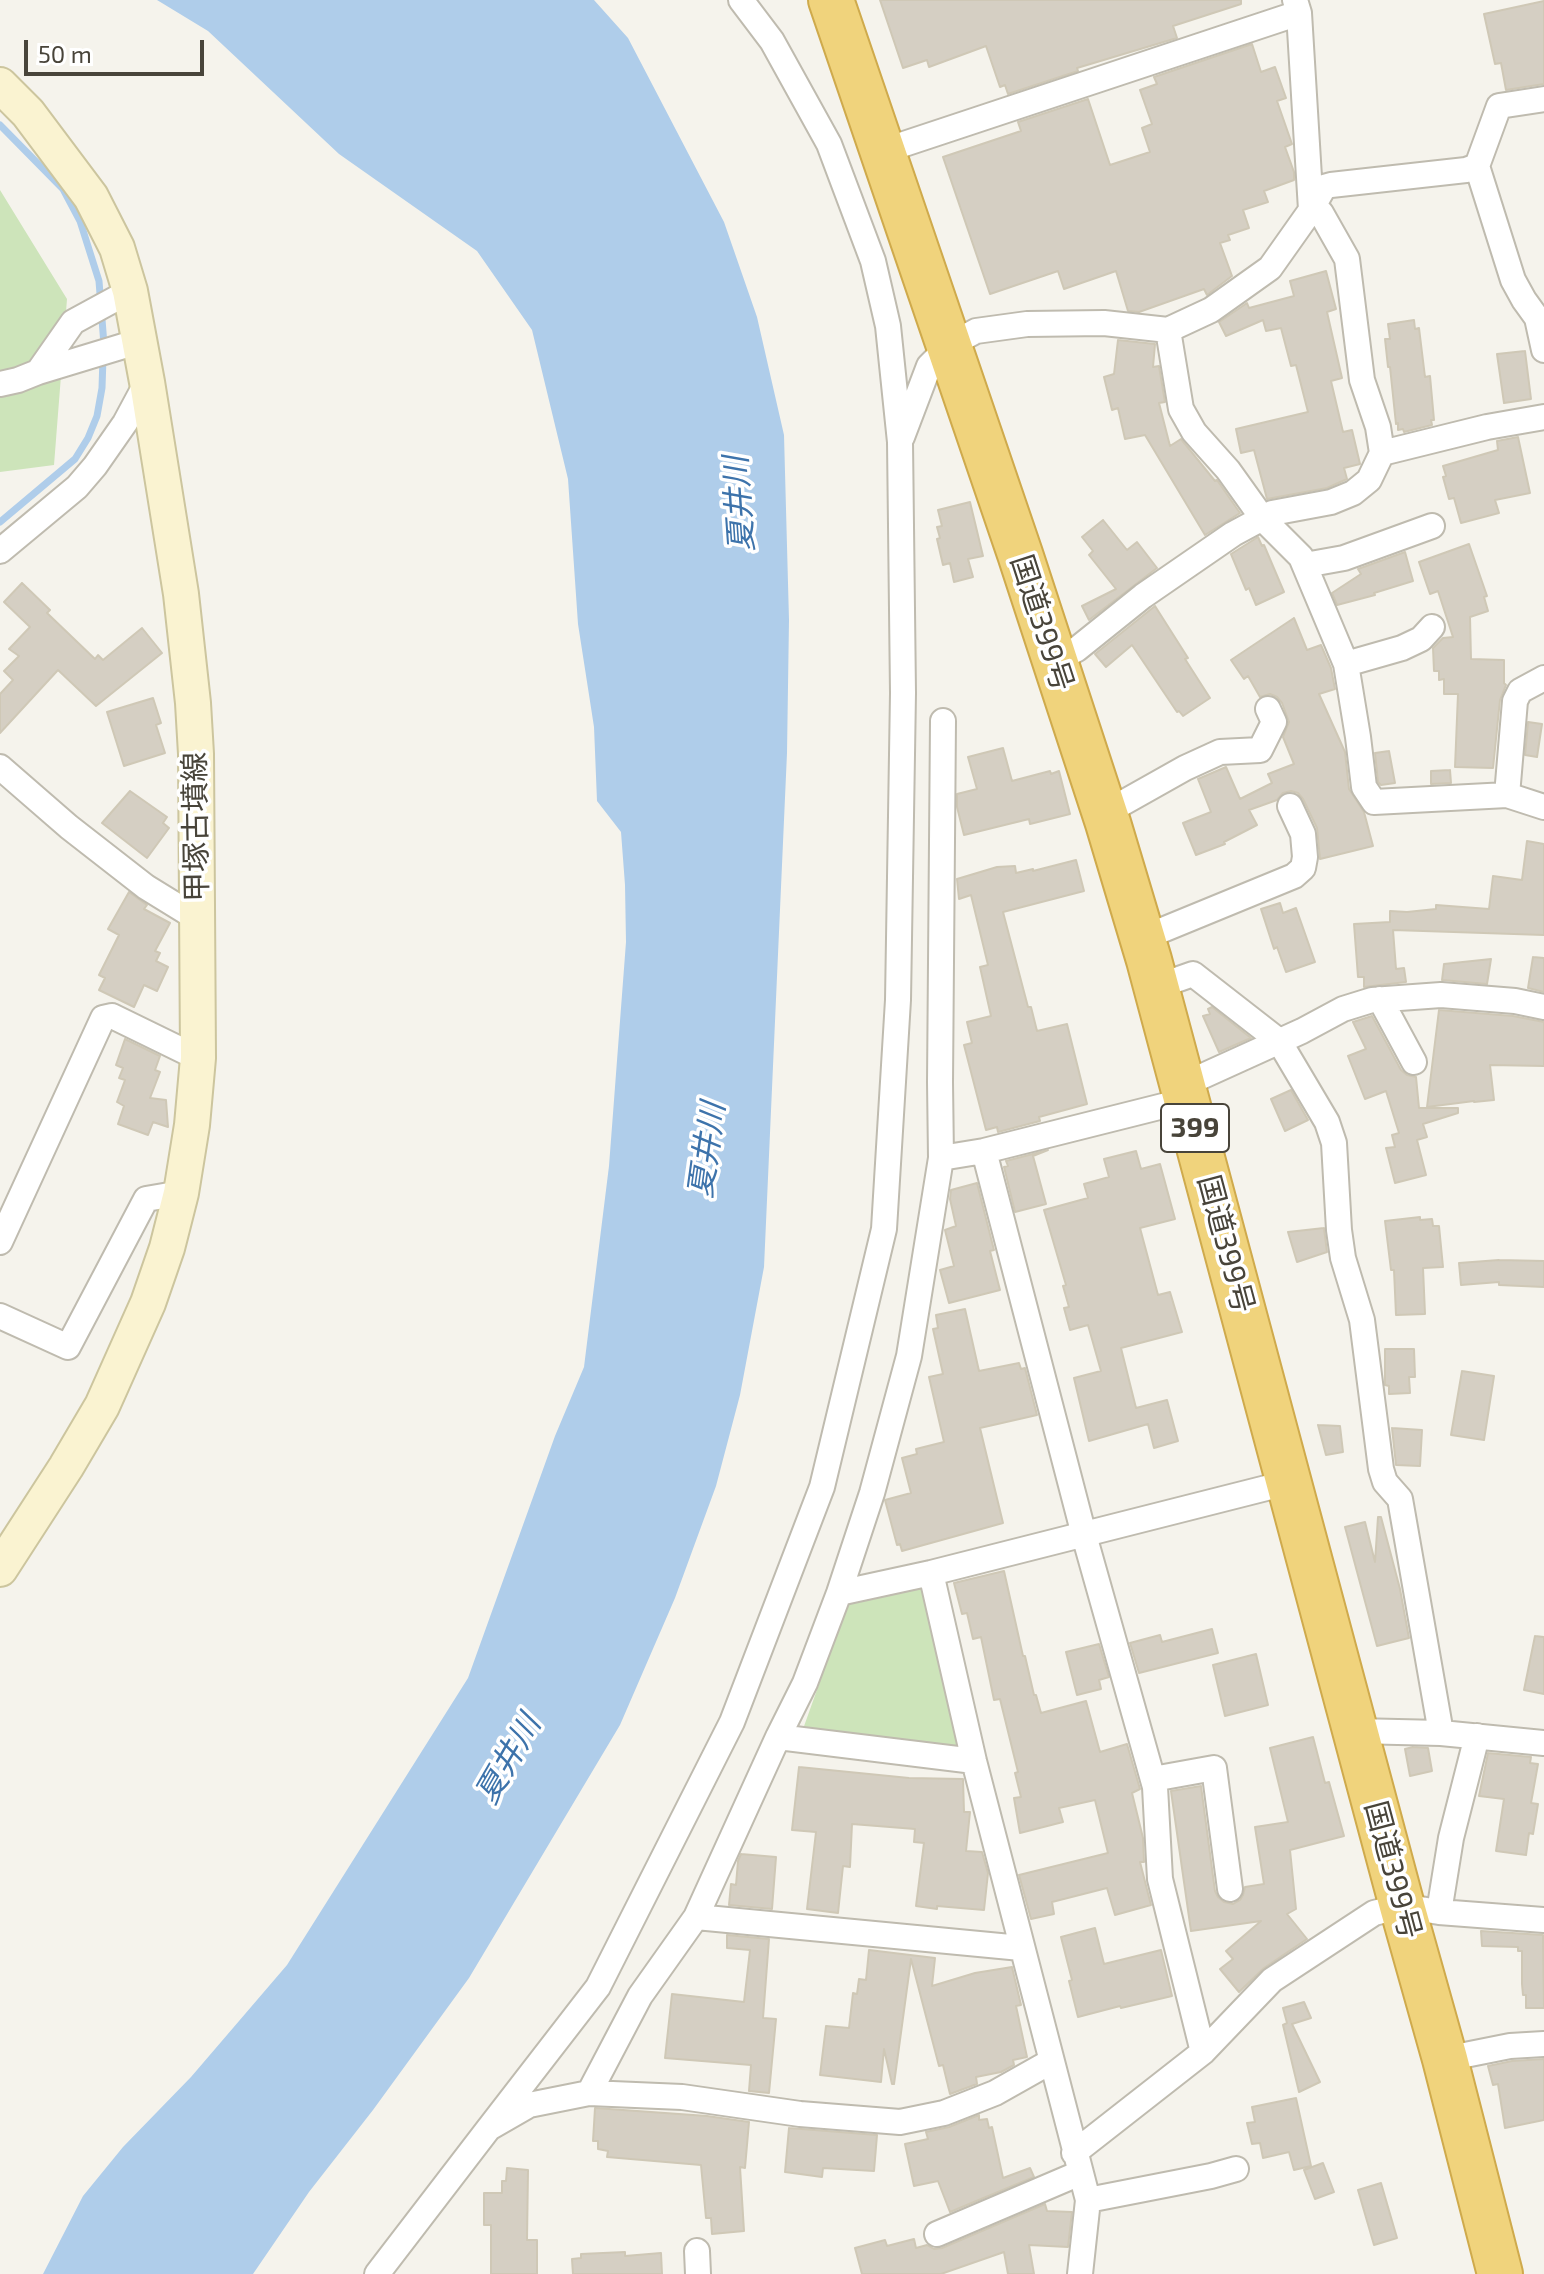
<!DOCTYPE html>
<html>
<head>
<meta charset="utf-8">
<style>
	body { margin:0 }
	#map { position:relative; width:1544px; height:2274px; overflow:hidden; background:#f5f3ec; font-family:"Exo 2",sans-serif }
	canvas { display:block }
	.scale { position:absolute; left:24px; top:40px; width:180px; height:36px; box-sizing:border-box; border:4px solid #48443a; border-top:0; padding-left:10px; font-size:24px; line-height:28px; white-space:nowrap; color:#48443a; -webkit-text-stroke:6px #fff; paint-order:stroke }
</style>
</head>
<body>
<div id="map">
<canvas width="1544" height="2274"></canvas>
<div class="scale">50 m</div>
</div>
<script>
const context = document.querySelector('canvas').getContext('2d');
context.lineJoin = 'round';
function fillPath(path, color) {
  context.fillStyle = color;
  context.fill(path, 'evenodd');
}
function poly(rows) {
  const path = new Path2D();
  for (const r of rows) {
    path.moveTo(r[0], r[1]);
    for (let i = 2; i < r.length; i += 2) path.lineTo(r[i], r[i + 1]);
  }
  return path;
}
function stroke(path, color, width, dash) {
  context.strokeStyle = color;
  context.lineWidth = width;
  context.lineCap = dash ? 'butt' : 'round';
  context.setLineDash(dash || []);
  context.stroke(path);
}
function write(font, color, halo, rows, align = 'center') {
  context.font = font + ' "Exo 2","Noto Sans JP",sans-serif';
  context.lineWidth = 7;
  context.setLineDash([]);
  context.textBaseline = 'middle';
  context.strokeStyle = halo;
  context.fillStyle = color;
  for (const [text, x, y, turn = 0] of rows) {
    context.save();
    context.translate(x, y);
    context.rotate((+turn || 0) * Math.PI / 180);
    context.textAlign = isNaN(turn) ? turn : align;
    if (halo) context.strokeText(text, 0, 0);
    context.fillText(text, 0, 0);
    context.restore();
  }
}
fillPath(poly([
	[0,190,67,299,54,465,0,472],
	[914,1586,922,1588,963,1751,803,1729,848,1603]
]), '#cde4ba');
fillPath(poly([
	[157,0,594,0,628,38,724,222,757,317,784,435,789,620,787,753,764,1267,740,1395,716,1486,675,1598,620,1725,469,1978,373,2110,309,2192,253,2274,43,2274,83,2196,123,2147,191,2077,287,1965,468,1678,555,1436,584,1367,609,1166,626,942,625,885,621,832,597,801,594,727,578,624,568,479,532,330,477,251,339,154,208,31]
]), '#afcdea');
stroke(poly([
	[0,125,63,189,80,221,99,281,104,345],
	[0,522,75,459,88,438,97,416,102,388,103,358]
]), '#afcdea', 7);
const building = poly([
	[880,0,1241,0,1241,4,1173,26,1177,38,1077,68,1078,71,1008,94,1005,85,1000,87,986,46,929,67,927,60,903,68,880,0],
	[1544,1,1544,84,1506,90,1501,63,1495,64,1484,14,1544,1],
	[1252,44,1261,72,1275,67,1286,98,1277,101,1292,144,1285,147,1294,172,1294,180,1264,191,1268,202,1243,210,1249,228,1228,235,1230,240,1220,243,1232,276,1207,295,1204,289,1139,312,1128,311,1116,271,1064,289,1058,271,990,294,943,157,1021,131,1018,122,1088,99,1110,165,1150,152,1142,128,1152,124,1140,90,1157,84,1154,77,1252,44],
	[1326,271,1336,309,1327,312,1342,378,1331,381,1343,432,1352,430,1360,464,1344,468,1347,479,1327,488,1267,499,1254,450,1241,453,1236,429,1308,412,1296,365,1291,366,1281,328,1266,331,1263,320,1226,336,1219,322,1247,303,1249,308,1294,296,1290,281,1326,271],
	[1414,320,1415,329,1419,328,1425,377,1430,376,1434,420,1431,420,1432,425,1404,432,1403,429,1398,430,1398,423,1396,424,1390,367,1388,367,1385,339,1390,339,1388,324,1414,320],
	[1118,340,1155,344,1153,367,1159,366,1165,402,1159,403,1170,446,1181,439,1215,481,1217,480,1240,513,1205,535,1145,435,1125,439,1118,408,1112,410,1104,377,1114,374,1118,340],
	[1525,351,1531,399,1504,403,1497,354,1525,351],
	[1518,437,1530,493,1495,500,1499,513,1461,523,1454,498,1449,499,1443,477,1446,476,1443,466,1498,450,1497,441,1518,437],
	[970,502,983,556,968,559,973,577,954,582,950,563,943,565,937,539,940,538,937,527,942,526,938,510,970,502],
	[1103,520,1127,550,1137,542,1157,568,1089,620,1082,606,1116,589,1089,555,1093,551,1082,537,1103,520],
	[1258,537,1262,546,1264,545,1284,592,1256,605,1249,588,1246,590,1231,554,1258,537],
	[1469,544,1487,596,1484,597,1488,611,1470,617,1471,659,1504,660,1504,683,1506,685,1500,700,1493,768,1455,767,1458,694,1444,694,1444,679,1439,680,1439,671,1434,671,1433,648,1443,638,1453,637,1438,591,1430,594,1419,562,1469,544],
	[1405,552,1413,581,1374,593,1375,595,1337,605,1332,593,1361,574,1358,569,1405,552],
	[22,583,50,610,47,613,95,659,98,655,103,660,142,628,162,653,96,706,58,670,0,733,0,694,13,680,4,671,19,656,9,649,30,627,4,602,22,583],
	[1155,606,1188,658,1185,659,1210,698,1183,716,1179,711,1177,712,1132,645,1106,667,1095,654,1155,606],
	[1294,618,1307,650,1321,645,1331,668,1335,689,1319,694,1345,752,1349,789,1364,812,1373,846,1320,859,1317,828,1303,799,1298,793,1291,791,1283,793,1277,800,1249,810,1257,825,1224,842,1225,844,1196,855,1183,823,1211,812,1198,779,1226,767,1240,799,1272,783,1268,774,1294,764,1283,737,1289,722,1282,703,1277,697,1270,694,1260,697,1248,676,1244,679,1231,660,1294,618],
	[153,698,161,723,156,725,165,753,124,766,107,712,153,698],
	[1528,722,1542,724,1537,757,1525,755,1528,722],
	[1003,748,1012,781,1050,771,1051,774,1059,771,1070,814,1030,824,1029,819,964,835,957,807,957,794,977,789,968,757,1003,748],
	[1389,751,1395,783,1381,785,1378,782,1375,753,1389,751],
	[1450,770,1451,783,1431,784,1431,771,1450,770],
	[130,791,167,817,163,823,169,828,147,858,102,823,130,791],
	[1527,841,1544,844,1544,935,1393,930,1396,969,1404,968,1406,982,1364,987,1364,977,1358,977,1354,924,1390,922,1390,911,1407,912,1436,909,1436,905,1489,909,1493,876,1522,880,1527,841],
	[1076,860,1084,891,1003,912,1028,1007,1031,1007,1037,1031,1067,1024,1087,1104,1039,1117,1040,1121,998,1132,997,1127,986,1130,964,1045,972,1043,967,1022,991,1016,980,967,988,965,971,895,959,899,957,879,997,867,1015,866,1016,873,1033,869,1033,871,1076,860],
	[129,892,147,905,144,909,170,923,155,951,160,953,156,961,168,967,157,991,144,985,134,1007,99,990,105,978,99,975,119,935,108,929,129,892],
	[1280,903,1283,913,1296,908,1315,962,1286,972,1277,947,1274,949,1261,909,1280,903],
	[1533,957,1544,958,1544,992,1528,988,1533,957],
	[1491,959,1487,984,1442,980,1444,964,1491,959],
	[1212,1007,1251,1038,1219,1052,1203,1016,1210,1014,1208,1009,1212,1007],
	[1439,1010,1513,1016,1544,1022,1544,1066,1490,1065,1494,1100,1474,1102,1474,1101,1427,1107,1439,1010],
	[1372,1016,1401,1070,1407,1075,1416,1077,1419,1108,1458,1108,1458,1113,1423,1124,1427,1137,1417,1140,1426,1175,1395,1183,1386,1148,1395,1147,1392,1135,1399,1133,1386,1091,1365,1099,1348,1056,1366,1049,1353,1022,1372,1016],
	[125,1039,160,1056,155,1070,160,1072,150,1098,166,1100,168,1127,153,1122,148,1135,118,1124,124,1106,117,1102,125,1080,119,1078,123,1068,116,1065,125,1039],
	[1291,1090,1308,1120,1285,1131,1271,1099,1291,1090],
	[1048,1150,1033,1156,1046,1204,1015,1212,1004,1167,1008,1166,1006,1161,1048,1150],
	[1136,1151,1141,1169,1160,1164,1175,1219,1140,1228,1158,1295,1170,1292,1182,1332,1121,1348,1136,1408,1167,1400,1178,1441,1154,1448,1148,1424,1089,1441,1074,1378,1101,1371,1088,1325,1070,1330,1064,1308,1069,1307,1063,1286,1066,1285,1044,1210,1088,1198,1084,1184,1109,1177,1104,1159,1136,1151],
	[977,1183,994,1250,990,1251,1000,1290,949,1303,940,1270,954,1266,945,1230,956,1226,950,1199,951,1190,977,1183],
	[1420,1217,1420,1220,1432,1219,1433,1226,1439,1226,1443,1267,1423,1268,1425,1314,1396,1315,1394,1270,1391,1270,1385,1221,1420,1217],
	[1324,1228,1327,1252,1297,1262,1288,1232,1324,1228],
	[1499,1260,1544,1261,1544,1287,1499,1285,1499,1282,1461,1285,1459,1263,1499,1260],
	[965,1309,979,1371,1019,1363,1021,1369,1025,1368,1037,1415,980,1428,1003,1523,902,1551,900,1544,897,1545,885,1500,911,1493,902,1458,917,1454,916,1449,944,1442,929,1377,943,1374,933,1329,938,1328,936,1315,965,1309],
	[1385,1349,1414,1349,1415,1377,1409,1377,1410,1393,1389,1394,1389,1386,1385,1385,1385,1349],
	[1462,1371,1494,1376,1484,1440,1451,1435,1462,1371],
	[1318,1425,1340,1426,1343,1452,1326,1455,1318,1425],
	[1392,1428,1422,1430,1420,1466,1396,1465,1392,1428],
	[1378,1517,1381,1517,1400,1589,1409,1638,1377,1646,1345,1527,1365,1522,1375,1562,1378,1517],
	[1004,1571,1023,1656,1025,1656,1034,1695,1036,1695,1041,1713,1086,1701,1100,1752,1127,1744,1140,1789,1132,1793,1143,1838,1144,1862,1140,1862,1151,1905,1115,1915,1107,1888,1052,1902,1054,1914,1031,1919,1019,1875,1108,1853,1095,1800,1059,1808,1063,1822,1020,1833,1014,1798,1021,1797,1015,1773,1018,1772,1000,1699,994,1700,981,1637,973,1639,967,1613,962,1614,954,1583,1004,1571],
	[1212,1629,1218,1653,1139,1673,1130,1643,1160,1635,1162,1642,1212,1629],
	[1535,1636,1544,1637,1544,1694,1524,1690,1535,1636],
	[1099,1644,1109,1677,1099,1680,1101,1689,1077,1695,1066,1652,1099,1644],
	[1256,1654,1268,1705,1225,1716,1213,1665,1256,1654],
	[1313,1737,1325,1783,1329,1782,1344,1836,1290,1850,1296,1909,1287,1914,1307,1939,1264,1968,1239,1992,1220,1969,1233,1959,1226,1951,1261,1921,1191,1931,1171,1791,1201,1786,1215,1891,1218,1897,1224,1902,1233,1904,1240,1900,1243,1895,1245,1887,1264,1884,1255,1827,1288,1822,1270,1748,1313,1737],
	[1413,1747,1428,1748,1432,1771,1410,1776,1405,1749,1413,1747],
	[1488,1753,1531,1757,1530,1763,1538,1764,1531,1803,1538,1804,1533,1834,1529,1833,1526,1855,1496,1851,1504,1799,1479,1796,1488,1753],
	[799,1767,909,1778,963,1779,964,1812,970,1812,966,1851,982,1852,988,1873,984,1910,937,1906,937,1909,916,1906,924,1843,914,1842,915,1829,852,1824,850,1867,843,1866,838,1913,807,1909,816,1832,792,1830,799,1767],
	[741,1854,776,1857,772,1909,729,1905,731,1884,736,1885,738,1861,741,1854],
	[1095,1928,1104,1964,1161,1950,1172,1996,1121,2008,1120,2006,1078,2017,1069,1981,1072,1980,1061,1937,1095,1928],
	[1481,1931,1543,1935,1544,2008,1526,2008,1526,1995,1523,1995,1522,1984,1522,1951,1518,1951,1518,1947,1482,1946,1481,1931],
	[727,1935,769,1939,763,2018,776,2019,769,2093,749,2091,751,2065,665,2058,672,1994,744,2002,750,1950,727,1948,727,1935],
	[869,1950,935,1958,932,1986,975,1973,1012,1967,1021,2005,1016,2006,1027,2057,1013,2060,1014,2065,1001,2072,976,2077,977,2084,950,2094,943,2065,939,2066,911,1959,894,2084,892,2084,884,2049,881,2082,820,2075,826,2026,849,2028,853,1993,857,1994,859,1979,866,1980,869,1950],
	[1304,2002,1311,2018,1292,2024,1320,2082,1299,2092,1283,2025,1287,2023,1283,2008,1304,2002],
	[1544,2059,1544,2120,1505,2128,1498,2084,1493,2085,1488,2066,1512,2061,1544,2059],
	[1296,2098,1311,2166,1294,2170,1289,2152,1263,2158,1260,2143,1252,2144,1247,2123,1255,2122,1252,2107,1296,2098],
	[595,2108,707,2116,749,2122,745,2168,740,2167,744,2231,712,2234,711,2218,706,2218,701,2165,607,2157,608,2151,598,2149,598,2141,593,2141,595,2108],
	[979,2115,979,2120,987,2119,989,2128,992,2127,1003,2178,1030,2168,1034,2177,950,2212,938,2181,914,2186,905,2144,928,2139,926,2132,949,2127,979,2115],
	[789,2128,877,2135,874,2171,823,2168,822,2177,785,2172,789,2128],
	[1323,2163,1334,2192,1315,2199,1304,2170,1323,2163],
	[507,2168,528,2170,527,2240,537,2240,537,2274,491,2274,491,2225,484,2225,484,2193,502,2193,502,2181,506,2181,507,2168],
	[1381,2183,1397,2238,1374,2245,1358,2190,1381,2183],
	[1045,2204,1047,2211,1072,2212,1068,2247,1029,2245,1034,2274,1008,2274,1004,2252,941,2274,862,2274,855,2248,885,2240,887,2246,914,2239,916,2248,927,2245,934,2249,942,2248,1045,2204],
	[625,2252,625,2256,661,2253,662,2274,573,2274,572,2259,581,2258,581,2254,625,2252]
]);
fillPath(building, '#d5cfc3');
stroke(building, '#cfc8b6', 2);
const street = poly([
	[1295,0,1299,13,1311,210],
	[883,151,1299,13],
	[1477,166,1513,280,1524,300,1537,318,1544,350],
	[1311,210,1324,187,1331,185,1466,170,1477,166,1499,106,1544,99],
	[1168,330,1181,409,1194,432,1228,470,1263,519,1301,557,1346,664,1358,737,1364,787,1374,802,1507,795,1544,807],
	[38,372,140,341],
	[0,384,18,380,38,372,73,322,130,291],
	[902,437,929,366,950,345,976,331,1027,324,1104,323,1168,330,1211,310,1270,268,1311,210,1321,213,1347,259,1362,380,1378,427,1382,453,1369,480,1353,493,1331,502,1272,513,1233,534,1143,596,1077,649,1054,661],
	[1382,453,1487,427,1544,417],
	[0,551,77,487,95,466,125,423,147,382],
	[1305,565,1344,558,1432,526],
	[1346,664,1402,648,1421,639,1432,627],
	[943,721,940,1082,941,1158,909,1356,872,1493,839,1593,805,1683,778,1737,696,1917,640,1996,589,2093,682,2097,800,2114,900,2122,944,2113,995,2093,1050,2062],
	[0,767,69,827,146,887,198,919],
	[1507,795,1515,701,1520,691,1544,678],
	[1105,813,1185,768,1220,752,1260,750,1274,722,1268,709],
	[1143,938,1294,876,1303,868,1305,857,1303,834,1290,806],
	[1156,987,1193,974,1279,1041,1327,1122,1334,1143,1339,1230,1343,1258,1362,1320,1381,1469,1385,1482,1400,1499,1441,1733],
	[1380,999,1414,1062],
	[1183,1085,1302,1031,1343,1009,1372,1000,1441,995,1515,1001,1544,1007],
	[984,1151,1084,1535,1155,1787,1160,1879,1203,2052],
	[941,1158,984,1151,1187,1100],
	[0,1242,103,1018,112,1016,198,1058],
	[0,1316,68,1347,146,1199,181,1193],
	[931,1573,974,1761,1088,2200,1080,2274],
	[839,1593,931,1573,1290,1482],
	[1355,1731,1441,1733,1544,1743],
	[778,1737,974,1761],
	[1153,1779,1214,1768,1230,1889],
	[1439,1912,1544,1920],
	[696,1917,1021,1948],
	[1445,2059,1510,2046,1544,2044],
	[489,2128,598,1987,732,1722,822,1487,884,1229,898,1000,903,693,900,442,888,326,873,261,829,144,772,41,741,0],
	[1074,2153,1203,2052,1272,1980,1374,1913,1402,1906,1439,1912,1451,1838,1477,1736],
	[1088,2200,1211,2176,1236,2169],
	[937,2234,1080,2173],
	[697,2251,698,2274],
	[377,2274,489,2128,529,2105,589,2093]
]);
const secondary = poly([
	[0,85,28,113,91,197,117,248,130,291,147,382,181,594,193,703,196,754,198,1058,192,1125,181,1193,167,1248,148,1303,102,1406,66,1467,0,1569]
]);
const highway = poly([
	[831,0,1020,554,1108,823,1149,960,1402,1906,1445,2059,1500,2274]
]);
stroke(street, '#bfbbaf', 28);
stroke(secondary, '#ccc59e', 38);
stroke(highway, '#cfaa4c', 48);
stroke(street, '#fff', 24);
stroke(secondary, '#faf3d1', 34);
stroke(highway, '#f0d37c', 44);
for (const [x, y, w] of [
	[1195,1128,68]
]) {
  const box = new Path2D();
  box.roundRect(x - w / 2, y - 24, w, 48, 6);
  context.fillStyle = '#fff';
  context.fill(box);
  stroke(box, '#48443a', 2);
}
write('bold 28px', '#48443a', null, [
	["399",1195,1128]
]);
write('30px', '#48443a', '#fff', [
	["国道399号",1042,623,72],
	["甲塚古墳線",196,827,-91],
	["国道399号",1226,1244,75],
	["国道399号",1393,1870,75]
]);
write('italic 32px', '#3d73ab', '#fff', [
	["夏井川",739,504,-94],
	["夏井川",707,1150,-82],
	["夏井川",508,1759,-60]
]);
</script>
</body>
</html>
